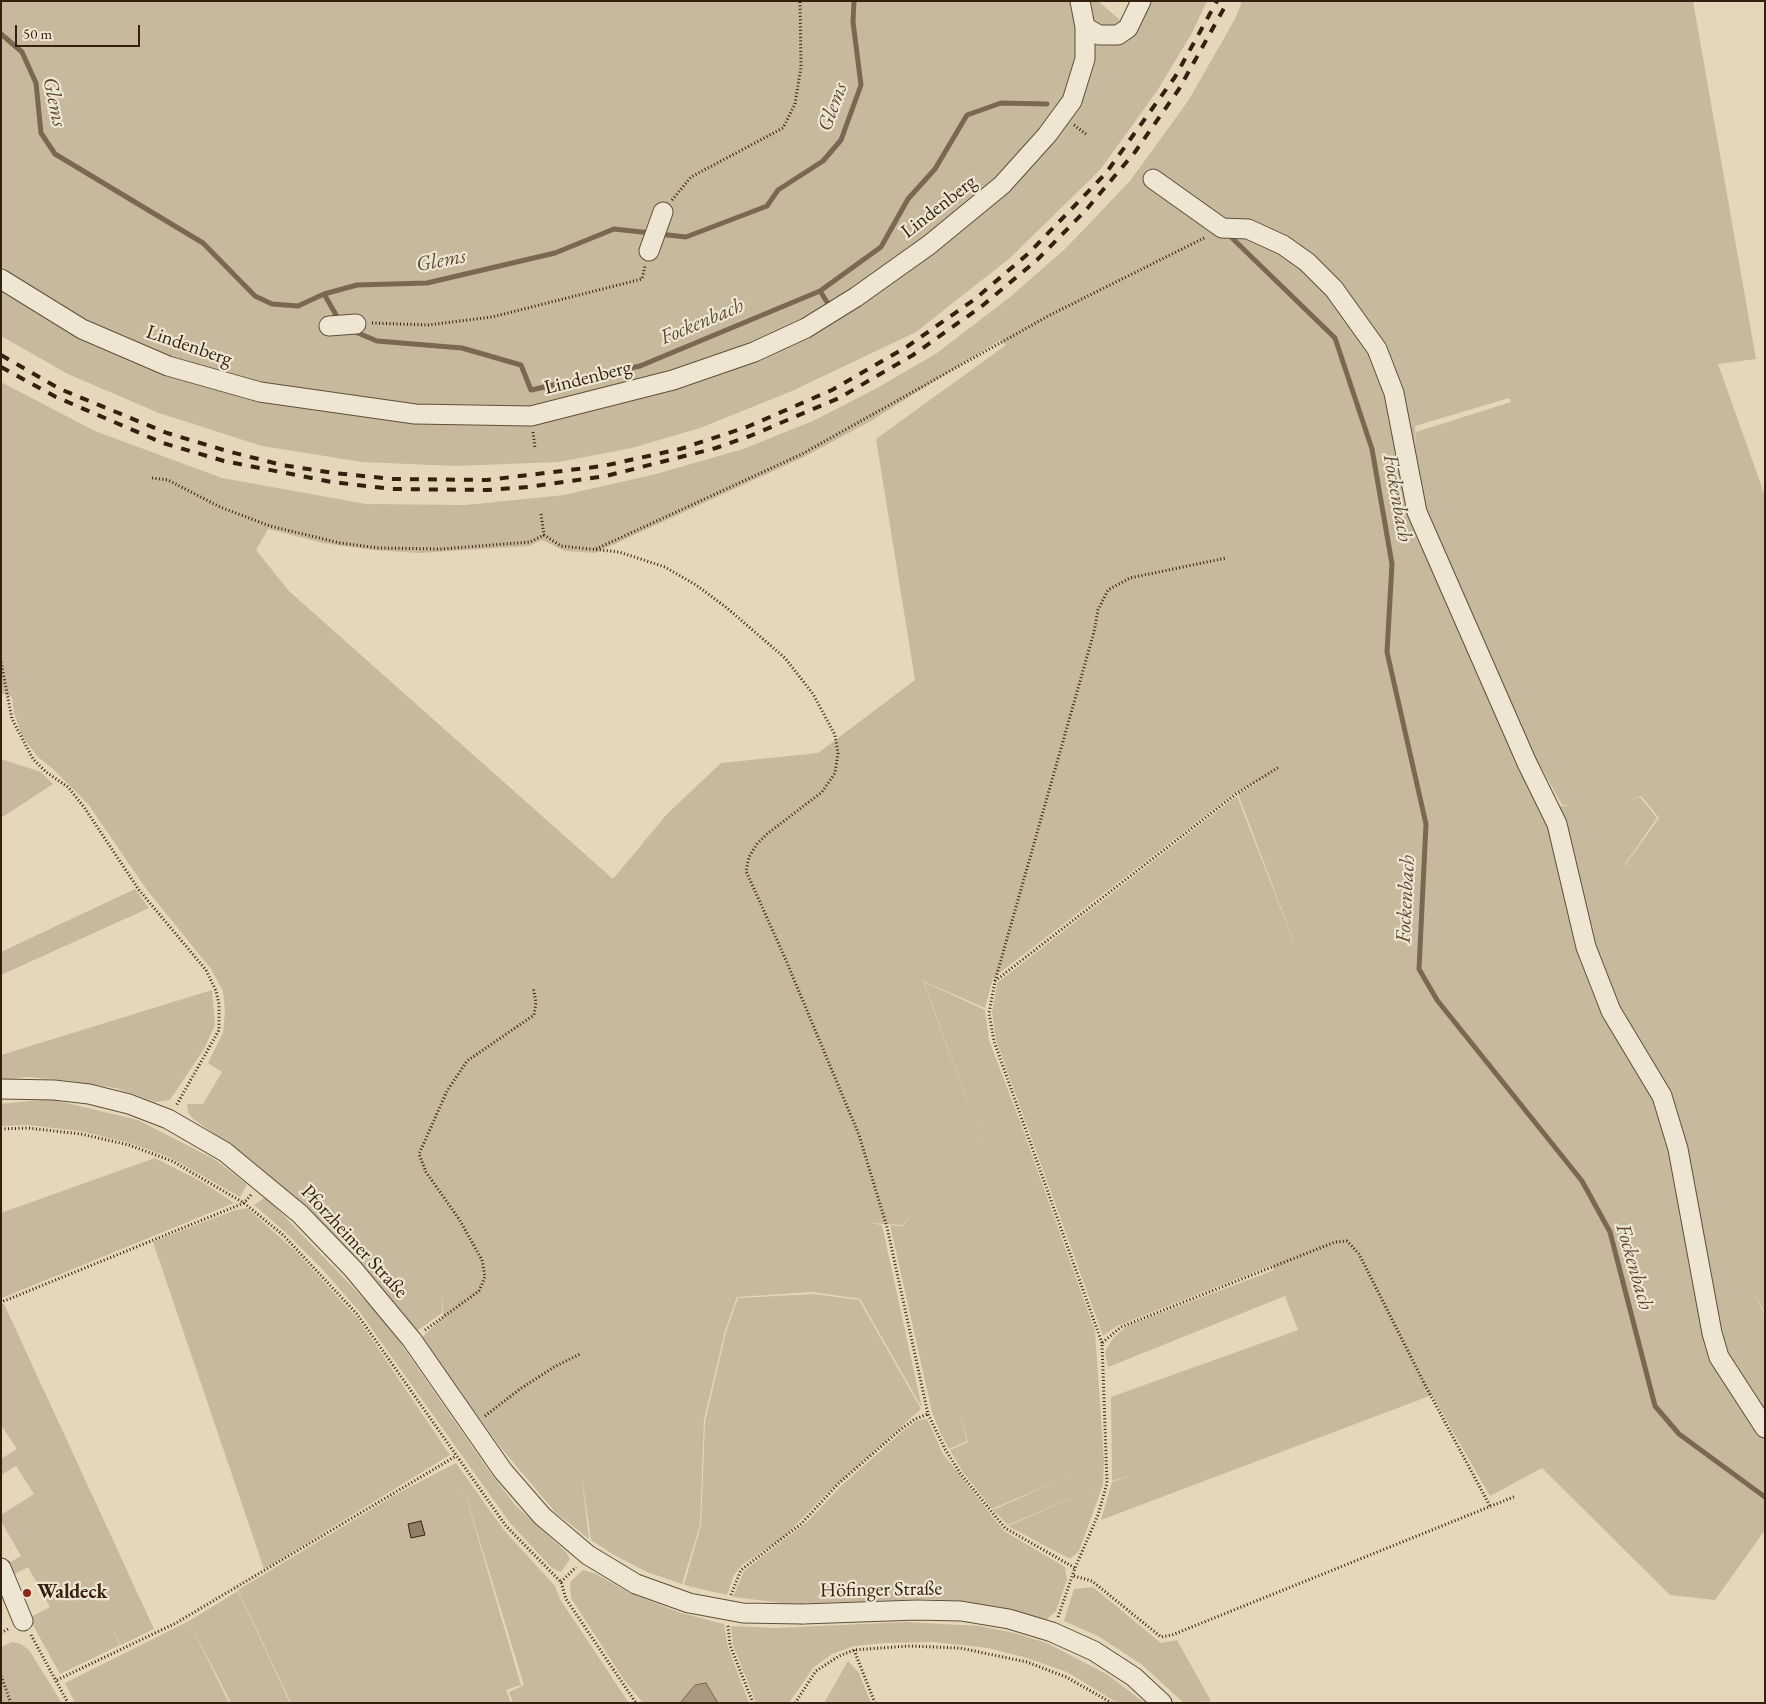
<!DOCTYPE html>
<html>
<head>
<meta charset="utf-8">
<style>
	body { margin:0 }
	#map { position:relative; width:1766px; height:1704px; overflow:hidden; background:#e5d8ba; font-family:"EB Garamond",serif }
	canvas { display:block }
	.frame { position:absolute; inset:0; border:2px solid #33200e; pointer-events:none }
	.scale { position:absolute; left:15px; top:25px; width:125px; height:22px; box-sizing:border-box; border:2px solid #33200e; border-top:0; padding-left:6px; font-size:15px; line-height:18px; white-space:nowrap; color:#33200e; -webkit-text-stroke:4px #eee6d2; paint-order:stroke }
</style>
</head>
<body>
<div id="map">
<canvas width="1766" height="1704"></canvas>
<div class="frame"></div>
<div class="scale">50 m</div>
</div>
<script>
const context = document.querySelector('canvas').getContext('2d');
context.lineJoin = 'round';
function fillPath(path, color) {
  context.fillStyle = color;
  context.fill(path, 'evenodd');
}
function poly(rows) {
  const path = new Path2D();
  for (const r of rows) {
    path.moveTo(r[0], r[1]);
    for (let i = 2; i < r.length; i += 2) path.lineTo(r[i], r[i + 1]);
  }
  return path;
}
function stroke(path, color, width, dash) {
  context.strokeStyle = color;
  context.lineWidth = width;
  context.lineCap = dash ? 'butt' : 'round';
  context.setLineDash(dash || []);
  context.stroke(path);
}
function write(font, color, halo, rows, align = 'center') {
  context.font = font + ' "EB Garamond",serif';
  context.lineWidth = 4.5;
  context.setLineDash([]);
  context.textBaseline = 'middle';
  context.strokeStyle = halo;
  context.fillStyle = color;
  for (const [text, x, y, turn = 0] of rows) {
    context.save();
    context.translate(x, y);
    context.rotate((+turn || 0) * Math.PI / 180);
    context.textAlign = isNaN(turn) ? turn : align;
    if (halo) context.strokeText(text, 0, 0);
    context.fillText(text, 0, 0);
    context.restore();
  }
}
fillPath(poly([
	[1,1,1098,1,1128,27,1141,1,1207,1,1192,33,1157,91,1100,170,1010,258,916,332,792,391,700,428,632,448,559,462,455,466,362,462,262,446,159,413,68,374,1,336],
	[1242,1,1693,1,1756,359,1718,364,1765,496,1765,1313,1750,1286,1765,1315,1765,1530,1715,1600,1670,1595,1542,1468,1490,1496,1432,1395,1101,1520,1112,1482,1134,1474,1112,1481,1111,1397,1298,1330,1285,1296,1108,1367,1105,1352,1113,1338,1127,1326,1274,1270,1272,1265,1117,1326,1103,1336,996,1040,992,1012,997,983,1237,796,1306,974,1238,794,1268,777,1236,792,993,978,985,1008,923,981,988,1158,924,982,985,1010,989,1040,1027,1140,1023,1142,1027,1141,1095,1331,1104,1461,1103,1485,1079,1551,1070,1559,1008,1526,1097,1487,1008,1525,993,1510,1069,1476,992,1509,962,1471,950,1450,968,1442,956,1399,967,1441,949,1449,940,1432,932,1412,890,1225,903,1226,920,1204,903,1225,868,1223,882,1225,922,1408,860,1299,813,1292,737,1297,725,1331,704,1420,700,1525,682,1584,647,1572,614,1555,591,1540,581,1471,589,1539,556,1513,501,1448,421,1338,443,1317,443,1295,442,1313,417,1331,364,1266,309,1211,241,1153,192,1118,188,1112,187,1104,203,1104,222,1072,208,1063,223,1033,225,1011,223,991,211,969,147,890,88,804,53,769,38,757,22,736,14,713,12,697,1,693,1,382,95,431,222,478,366,504,466,505,564,495,656,474,743,449,815,420,877,388,937,353,1010,297,1065,249,1130,181,1188,101,1235,19],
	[1000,340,1006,345,876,439,915,680,818,753,721,763,667,814,613,879,289,591,256,550,268,529,323,543,373,550,419,553,529,546,542,540,565,551,595,553,804,457,871,421],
	[1509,398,1511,402,1416,432,1416,446,1415,426],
	[1514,719,1562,805,1574,806,1553,806],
	[1641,796,1659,818,1626,864,1631,869,1625,864,1657,818,1640,797,1625,802],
	[1,759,41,772,53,784,1,818],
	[135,889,149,908,1,975,1,952],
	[212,990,215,1025,204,1049,170,1100,155,1102,116,1088,71,1081,28,1077,1,1080,1,1055],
	[50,1099,138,1120,214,1159,247,1184,240,1197,171,1158,130,1143,80,1131,27,1125,1,1126,1,1104],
	[155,1158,204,1183,234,1203,2,1298,1,1213],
	[266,1197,385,1321,487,1468,515,1505,566,1552,570,1559,561,1572,552,1568,510,1523,359,1311,323,1270,285,1232,254,1205],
	[247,1208,294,1250,358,1319,450,1455,334,1526,327,1504,334,1526,264,1569,153,1242,235,1210],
	[814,1294,859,1300,921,1409,825,1495,784,1537,742,1565,734,1575,727,1595,684,1585,701,1525,705,1422,726,1332,738,1298],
	[4,1304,154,1629,121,1645,111,1628,120,1645,60,1674,29,1618,50,1607,28,1567,13,1575,7,1564,21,1556,1,1521,1,1515,34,1494,16,1466,1,1475,1,1459,17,1449,1,1425,1,1308],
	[927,1419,943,1454,1004,1531,1065,1567,1067,1580,1056,1611,1046,1620,1009,1609,963,1601,926,1599,790,1604,733,1597,744,1571,808,1521,842,1485,902,1432,916,1421],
	[456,1463,503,1529,555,1586,560,1599,629,1703,513,1703,509,1692,524,1685,461,1480,521,1685,506,1690,511,1703,291,1703,238,1590,402,1491],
	[583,1570,596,1574,628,1592,681,1613,724,1624,728,1647,749,1703,643,1703,624,1680,571,1598,570,1582],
	[1093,1587,1161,1643,1177,1640,1211,1701,1184,1703,1141,1664,1098,1636,1064,1621,1074,1589],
	[238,1591,290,1703,231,1703,189,1621],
	[189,1621,229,1703,75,1703,65,1683],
	[906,1622,980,1626,1014,1633,1047,1643,1108,1675,1145,1703,1118,1703,1067,1672,1027,1658,988,1648,934,1642,885,1643,854,1646,832,1654,813,1668,789,1703,756,1703,733,1645,731,1626,777,1628],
	[12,1642,21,1644,29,1650,62,1703,1,1703,1,1647],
	[848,1661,859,1673,871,1703,824,1703]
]), '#c7b99d');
const water = poly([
	[706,1683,718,1703,680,1703,695,1685,706,1683]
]);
fillPath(water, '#a89980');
stroke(water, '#796952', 1);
stroke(poly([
	[1,34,22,52,36,83,41,133,55,154,203,243,255,296,272,304,298,306,324,294,357,285,427,283,555,253,614,229,651,233],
	[659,234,686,237,767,206,778,190,823,161,841,140,861,85,853,22,854,1],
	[1232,238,1335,338,1372,449,1392,564,1387,652,1426,824,1419,969,1437,1000,1582,1181,1610,1232,1655,1406,1679,1434,1765,1497],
	[820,291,827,302],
	[324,294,339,320],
	[353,331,377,341,462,348,521,365,531,390,640,366,820,291,881,247,908,199,935,169,967,115,1001,103,1047,104]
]), '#796952', 5);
const building = poly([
	[421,1521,425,1535,411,1538,408,1524,421,1521]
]);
fillPath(building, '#908067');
stroke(building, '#33200e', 1);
const minor = poly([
	[1085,27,1099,35,1118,35,1128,28,1141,1],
	[1153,179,1222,228,1248,229,1283,245,1307,262,1334,289,1377,349,1394,393,1417,512,1527,763,1557,824,1586,947,1611,1011,1662,1096,1678,1149,1712,1333,1719,1357,1765,1428],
	[649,251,663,212],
	[1,279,82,329,168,366,260,392,415,414,531,416,673,380,754,352,806,328,856,297,929,245,1002,185,1047,135,1072,101,1085,59,1085,27,1080,1],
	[329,326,356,324],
	[1,1089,54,1090,89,1094,129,1104,168,1119,225,1152,300,1214,353,1269,412,1340,503,1471,542,1516,588,1555,636,1584],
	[1,1568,23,1621],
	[803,1614,917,1610,961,1611,1009,1619,1052,1632,1094,1651,1134,1677,1162,1703]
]);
stroke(minor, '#604e39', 21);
stroke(poly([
	[1074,125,1087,135],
	[672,200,691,177,783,128,795,104,801,67,800,1],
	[372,323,428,325,492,317,642,279,645,266],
	[533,432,535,448],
	[152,478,168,480,220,507,270,526,340,543,379,548,441,549,530,542,544,535],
	[541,514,544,535,561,546,619,552,665,567,696,585,727,608,785,658,813,694,835,735,838,753,835,773,822,792,767,834,757,844,749,857,746,871,785,958,859,1135,887,1227,928,1414,945,1449,960,1473,1005,1528,1075,1568],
	[596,549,802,454,1050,315,1206,237],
	[1,662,12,719,33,759,46,772,68,787,84,807,139,890,206,970,216,991,219,1004,219,1030,176,1106],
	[995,981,1236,794,1279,767],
	[1,1129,28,1128,81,1134,129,1145,172,1161,244,1203,283,1235,357,1314,506,1526,561,1582,566,1599,636,1703],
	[1,1304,4,1301,244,1203,251,1195],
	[425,1330,479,1291,485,1277,482,1260,459,1219,426,1172,419,1154,447,1091,467,1061,534,1015,536,1002,533,987],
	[1102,1343,994,1041,989,1013,995,981,1094,632,1098,610,1108,590,1130,578,1226,558],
	[485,1416,520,1389,554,1367,580,1354],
	[1074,1576,1092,1581,1161,1637,1172,1635,1516,1496],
	[561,1582,576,1567],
	[731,1595,741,1570,801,1524,838,1484,900,1430,915,1419,928,1414],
	[1058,1617,1075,1568,1098,1515,1107,1483,1102,1343,1121,1327,1335,1242,1347,1241,1359,1254,1424,1383,1490,1506],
	[728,1626,730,1645,753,1703],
	[1,1633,8,1629],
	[31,1635,68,1703],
	[854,1650,875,1703],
	[1,1676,11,1703],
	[57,1680,176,1623,456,1456],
	[795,1703,816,1671,839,1656,854,1650,908,1646,960,1648,1027,1662,1066,1677,1112,1703]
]), '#33200e', 3, [1, 2.5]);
stroke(minor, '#eee6d2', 19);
stroke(poly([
	[1,355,60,389,167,433,227,451,282,465,334,473,393,479,487,480,603,466,680,449,747,427,832,390,908,346,975,299,1029,253,1106,173,1175,77,1217,1],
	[1,367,56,397,163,443,224,461,332,482,392,489,487,490,528,487,606,476,716,448,750,436,839,398,913,355,982,306,1037,260,1086,210,1135,152,1179,89,1228,1]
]), '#33200e', 4, [9, 9]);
const minorBridge = poly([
	[636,1584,689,1603,743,1613,803,1614]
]);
stroke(minorBridge, '#604e39', 21, []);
stroke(minorBridge, '#eee6d2', 19);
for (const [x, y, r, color] of [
	[27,1593,5,"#8f2418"]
]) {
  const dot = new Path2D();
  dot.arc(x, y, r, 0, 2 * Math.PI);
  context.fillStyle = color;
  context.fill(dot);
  stroke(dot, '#eee6d2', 2);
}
write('20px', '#33200e', '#eee6d2', [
	["Lindenberg",939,207,-38],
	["Lindenberg",189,346,19],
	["Lindenberg",588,378,-14],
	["Pforzheimer Straße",354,1242,47],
	["Höfinger Straße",881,1590,-1]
]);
write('bold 20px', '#33200e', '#eee6d2', [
	["Waldeck",37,1593]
], 'left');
write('italic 21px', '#5c4a36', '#eee6d2', [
	["Glems",54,102,78],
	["Glems",833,107,-70],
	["Glems",441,261,-11],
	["Fockenbach",702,322,-23],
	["Fockenbach",1397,498,80],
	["Fockenbach",1406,899,-87],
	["Fockenbach",1634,1267,74]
]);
</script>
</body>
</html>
